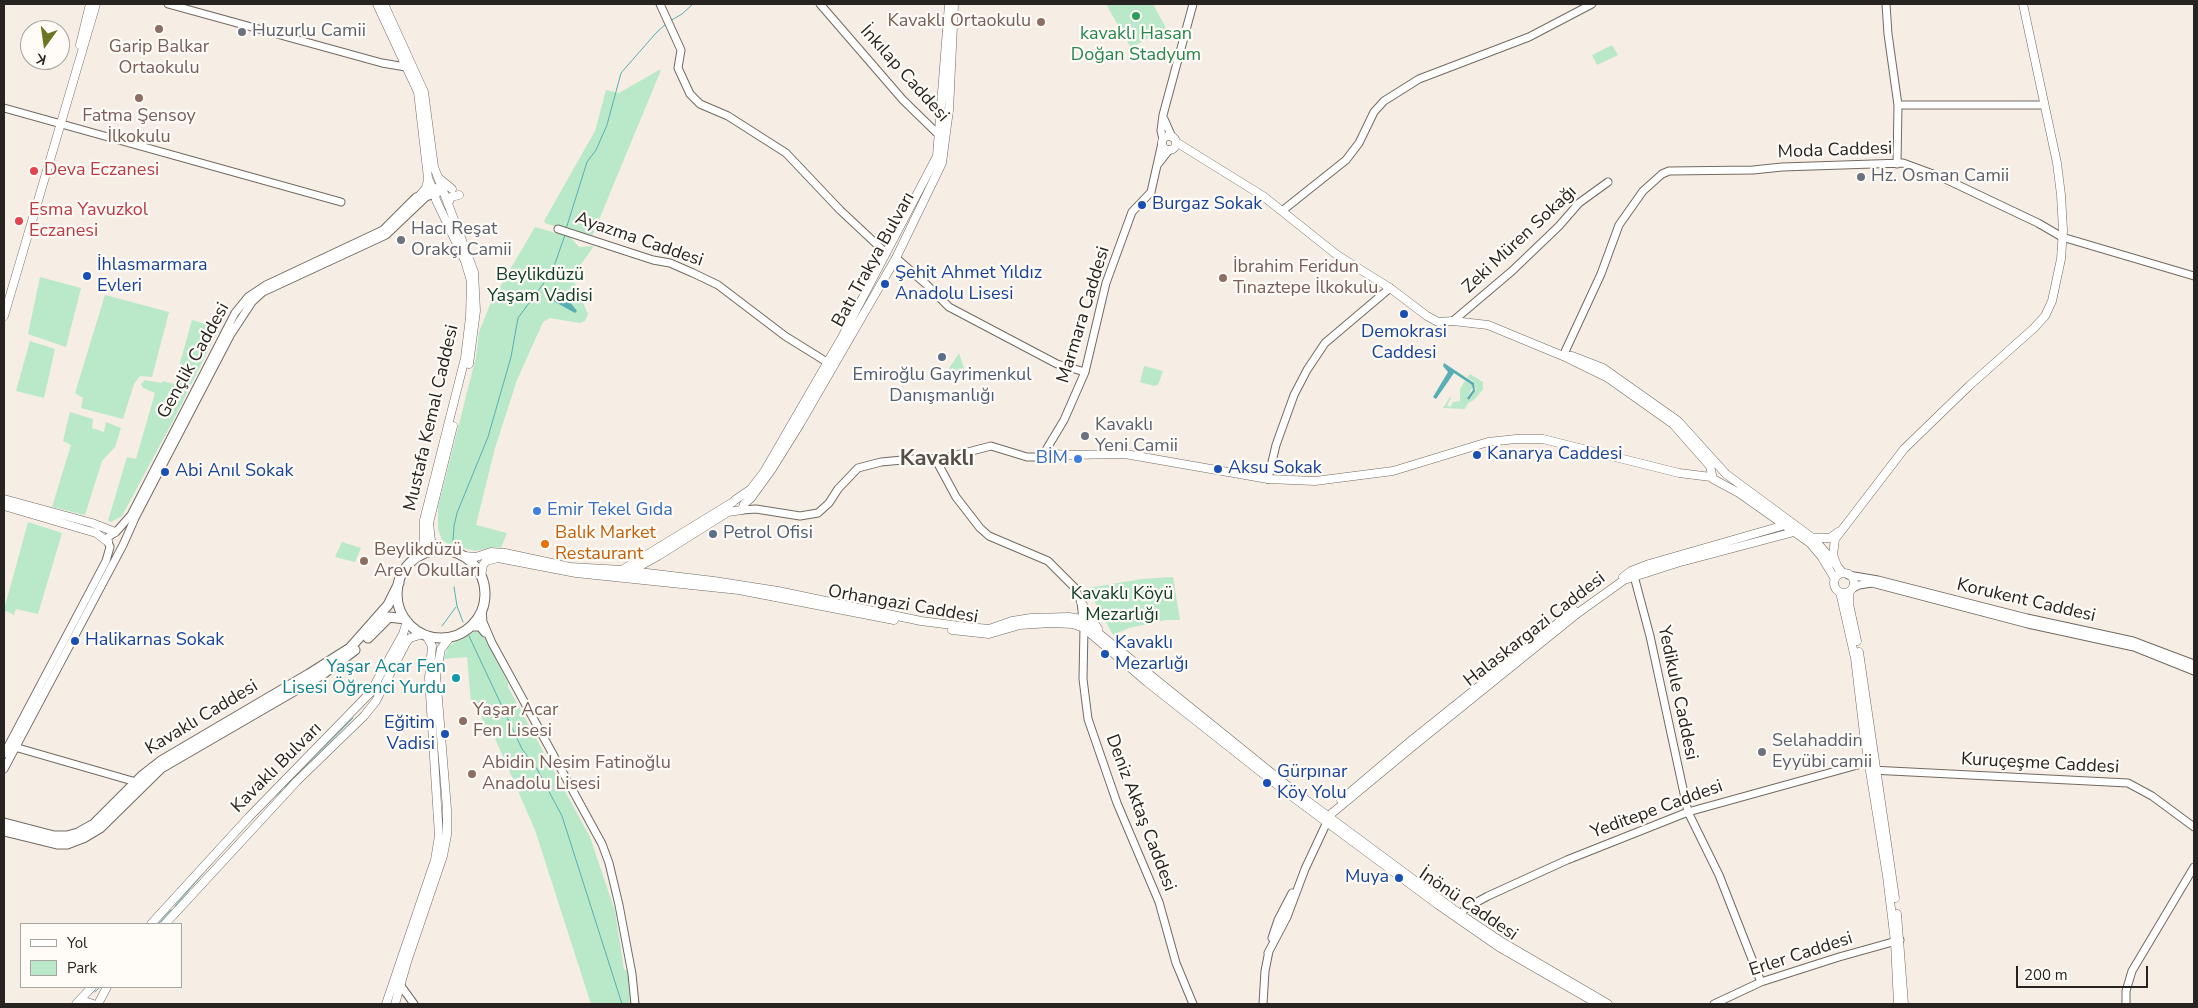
<!DOCTYPE html>
<html>
<head>
<meta charset="utf-8">
<style>
	body { margin:0 }
	#map { position:relative; width:2198px; height:1008px; overflow:hidden; background:#f6ede4; font-family:"Nunito Sans",sans-serif }
	canvas { display:block }
	.frame { position:absolute; inset:0; border:5px solid #262320; pointer-events:none }
	.legend { position:absolute; left:20px; top:923px; width:162px; height:65px; box-sizing:border-box; background:#fffbf7; border:1px solid #a8a5a1; margin:0; padding:6px 9px; list-style:none; font-size:15px; color:#262320 }
	.legend li { display:flex; align-items:center; gap:10px; height:25px }
	.legend b { width:25px; border:1px solid #a8a5a1 }
	.north { position:absolute; left:20px; top:20px; width:50px; height:50px; box-sizing:border-box; background:#fffbf7; border:1px solid #a8a5a1; border-radius:50%; rotate:194deg; font-size:14px; font-weight:700; line-height:20px; text-align:center; color:#262320 }
	.north::after { content:''; display:block; margin:auto; width:18px; height:22px; background:#6a7622; clip-path:polygon(50% 0,100% 100%,50% 72%,0 100%) }
	.scale { position:absolute; left:2016px; top:966px; width:132px; height:22px; box-sizing:border-box; border:2px solid #262320; border-top:0; padding-left:6px; font-size:15px; line-height:18px; white-space:nowrap; color:#262320; -webkit-text-stroke:4px #fffbf7; paint-order:stroke }
</style>
</head>
<body>
<div id="map">
<canvas width="2198" height="1008"></canvas>
<div class="frame"></div>
<ul class="legend">
<li><b style="height:6px;background:#fff"></b>Yol</li>
<li><b style="height:14px;background:#b9e9c9"></b>Park</li>
</ul>
<div class="north">K</div>
<div class="scale">200 m</div>
</div>
<script>
const context = document.querySelector('canvas').getContext('2d');
context.lineJoin = 'round';
function fillPath(path, color) {
  context.fillStyle = color;
  context.fill(path, 'evenodd');
}
function poly(rows) {
  const path = new Path2D();
  for (const r of rows) {
    if (r.length === 3) {
      path.moveTo(r[0] + r[2], r[1]);
      path.arc(r[0], r[1], r[2], 0, 2 * Math.PI);
      continue;
    }
    path.moveTo(r[0], r[1]);
    for (let i = 2; i < r.length; i += 2) path.lineTo(r[i], r[i + 1]);
  }
  return path;
}
function stroke(path, color, width, dash) {
  context.strokeStyle = color;
  context.lineWidth = width;
  context.lineCap = dash ? 'butt' : 'round';
  context.setLineDash(dash || []);
  context.stroke(path);
}
function write(font, color, halo, rows, align = 'center') {
  context.font = font + ' "Nunito Sans",sans-serif';
  context.lineWidth = 4.5;
  context.setLineDash([]);
  context.textBaseline = 'middle';
  context.strokeStyle = halo;
  context.fillStyle = color;
  for (const [text, x, y, turn = 0] of rows) {
    context.save();
    context.translate(x, y);
    context.rotate((+turn || 0) * Math.PI / 180);
    context.textAlign = isNaN(turn) ? turn : align;
    if (halo) context.strokeText(text, 0, 0);
    context.fillText(text, 0, 0);
    context.restore();
  }
}
fillPath(poly([
	[1106,4,1153,4,1166,28,1131,48],
	[1612,45,1618,55,1597,65,1592,55],
	[659,70,661,70,591,239,545,223,544,221,595,131,606,90,619,93],
	[535,227,570,237,579,247,594,246,572,277,588,314,585,321,580,323,550,318,543,322,517,380,495,448,476,525,507,533,501,548,494,547,475,551,448,544,442,540,438,529,438,507,476,357,479,332,491,302],
	[40,277,81,288,66,347,28,334],
	[105,295,169,312,152,377,140,376,134,384,123,419,81,408,83,398,75,393],
	[192,320,219,328,177,413,122,516,111,522,108,521,127,457,136,459,155,393,143,388,141,384,145,380,161,383,163,381,174,384],
	[30,341,55,349,44,398,16,391],
	[959,353,967,377,945,382,948,370],
	[1144,366,1163,371,1158,385,1154,386,1140,382],
	[1470,374,1483,382,1483,389,1474,400,1468,403,1465,409,1443,408,1450,397,1451,398,1447,405,1450,407,1453,402,1460,401,1460,389,1465,381,1473,386,1467,398,1470,400,1476,389,1473,381,1467,378],
	[70,412,93,419,92,428,104,432,106,422,121,428,115,447,102,461,85,515,52,507,71,445,63,441],
	[28,522,62,533,38,614,16,609,14,615,4,610],
	[342,542,361,548,355,562,335,557],
	[1173,577,1180,620,1165,620,1129,628,1113,635,1087,588,1142,579],
	[478,630,482,632,508,683,508,687,590,837,615,911,624,970,629,971,631,1004,591,1004,535,830,494,736,483,736,481,706,475,702,471,702,467,657,444,659,448,646]
]), '#b9e9c9');
fillPath(poly([
	[556,285,577,311,575,313,548,298],
	[1444,363,1474,383,1475,391,1469,400,1467,398,1473,390,1472,385,1454,373,1436,399,1433,397,1448,372,1443,366]
]), '#57afb3');
stroke(poly([
	[670,21,682,14,693,4],
	[566,229,587,162,596,150,607,125,621,73,656,33,667,23],
	[453,541,454,526,457,513,488,437,511,357,518,318,552,272,565,235],
	[454,587,457,606,463,622],
	[442,626,456,607],
	[469,636,522,749,537,769,562,816,622,1004],
	[285,787,353,718],
	[273,798,281,791],
	[175,906,219,855],
	[158,924,171,910],
	[95,992,100,987]
]), '#57afb3', 1);
const tertiary = poly([
	[168,4,382,63,406,67],
	[660,4,681,50,678,68,690,94,700,104,728,116,786,153,840,210,886,253],
	[820,4,903,100,941,137],
	[1886,4,1888,34,1898,105],
	[4,108,341,202],
	[1164,119,1172,137],
	[1163,139,1161,131,1163,115,1193,4],
	[1158,164,1169,150],
	[1897,164,1898,105,2044,105],
	[1282,211,1346,160,1359,143,1374,112,1384,101,1419,79,1529,37,1592,4],
	[558,229,653,260,670,263,693,273,718,285,785,336,830,364],
	[896,258,927,285,949,307,1057,364,1085,372],
	[1453,321,1512,271,1559,226,1579,203,1608,182],
	[1563,356,1601,274,1619,225,1643,191,1662,174,1669,171,1753,170,1782,167,1903,163,1941,177,2038,223,2062,237,2194,276],
	[936,460,956,497,980,528,989,536,1048,561,1075,588,1081,602,1084,628,1083,679,1088,719,1117,803,1159,902,1176,963,1193,1004],
	[1268,479,1276,445,1294,395,1307,370,1325,343,1390,288],
	[742,510,756,509,800,516,818,513,829,503,838,489,858,468,881,462,924,458,941,459,991,446,1027,457,1040,457,1043,455,1064,420,1085,372,1106,283,1132,212,1151,192,1162,143],
	[110,547,108,542,108,537,116,532,131,515,235,313,248,297,266,285,383,230,416,197,438,187],
	[1848,575,1878,580,2027,618,2133,641,2194,664],
	[1634,576,1650,636,1688,812,1719,875,1761,982],
	[1853,588,1859,585,1872,583,2028,624,2134,647,2194,671],
	[482,609,483,622,492,643,602,844,609,863,619,905,632,974,635,1004],
	[470,627,480,627,485,633],
	[11,746,136,782],
	[4,754,106,561,110,547],
	[4,769,123,545,135,518,231,334,252,302,263,292,386,235,426,197,440,192],
	[1871,770,2128,783,2152,796,2194,827],
	[1460,914,1466,908,1488,896,1567,860,1688,812,1872,761],
	[1272,938,1278,920,1292,893],
	[1268,953,1287,917,1305,869,1327,822],
	[401,986,414,1004],
	[1263,1004,1265,971,1269,951],
	[1714,1004,1761,982,1839,957,1900,940],
	[2126,1004,2126,991,2132,971,2194,867]
]);
const secondary = poly([
	[377,4,418,92,428,178,435,194,436,200,465,261,471,281,470,317,465,358,424,520,424,546,419,556],
	[384,4,424,92,434,167,474,272,476,311,469,364],
	[80,45,90,4],
	[1169,143,7],
	[1176,142,1263,196,1337,255,1390,288,1427,316,1438,322,1453,321,1488,325,1563,356,1608,378,1673,424,1710,466,1713,479,1739,493,1810,543,1821,556,1835,579],
	[440,179,452,189],
	[421,194,426,188,428,180],
	[448,204,451,197,459,195],
	[4,316,96,4],
	[1563,356,1572,356,1603,368,1678,421,1726,474,1814,539,1843,573],
	[1045,453,1066,455,1125,454,1268,479,1315,481,1393,471,1488,442,1516,439,1543,439,1679,473,1711,477],
	[4,499,92,523,115,532],
	[735,500,751,489,764,472,841,339,937,156,949,4],
	[744,504,751,498,772,469,800,424,896,258,942,163,949,110,954,4],
	[4,506,96,533,108,542],
	[1812,538,1830,538,1838,532],
	[442,550,436,547,431,541,429,523,453,426],
	[464,556,476,557,491,552,505,553,570,567,622,570,714,581,778,591,921,621,968,627,989,629,1012,621,1031,618,1069,617,1081,619,1294,791,1460,914,1502,942,1608,1004],
	[1838,568,1833,555,1835,539,1904,449,1969,386,2034,328,2045,316,2052,301,2061,259,2063,230,2061,195,2057,163,2023,4],
	[622,570,733,502],
	[631,571,658,556,728,512,742,510,744,504],
	[1844,583,10],
	[481,576,483,565,486,561,498,558,576,573,739,590,894,620],
	[1623,577,1631,571,1649,564,1785,525],
	[1840,592,1855,658,1864,734,1887,876,1895,942,1898,1004],
	[1849,593,1849,604,1857,641],
	[1081,602,1098,629],
	[952,630,989,634,1020,625,1050,623,1073,624,1084,628,1147,682,1290,795,1437,904,1499,947,1598,1004],
	[1859,652,1895,898],
	[1341,800,1413,739,1574,610],
	[1328,820,1331,814,1412,747,1578,613,1624,580,1677,563,1794,532],
	[1897,914,1904,1004],
	[151,924,249,817,370,693,403,634,407,621],
	[165,924,297,781,364,716,376,701,406,643,410,638,423,634],
	[77,1003,84,1001,93,1004],
	[76,1004,92,987],
	[98,1004,107,987],
	[386,1004,435,860,439,836,429,678,432,646,426,635],
	[395,1004,407,962,443,856,447,835,447,809,436,675,441,649,450,637]
]);
const primary = poly([
	[441,594,44],
	[368,638,389,617,405,619],
	[4,823,54,836,67,836,78,833,94,824,143,775,161,761,309,674,350,648,388,605,399,583],
	[4,831,57,844,67,844,85,837,100,828,161,768,323,674,355,650]
]);
stroke(tertiary, '#726a62', 9);
stroke(secondary, '#726a62', 9);
stroke(primary, '#726a62', 11);
stroke(tertiary, '#fff', 7);
stroke(secondary, '#fff', 8);
stroke(primary, '#fff', 9);
for (const [x, y, r, color] of [
	[1136,16,5,"#2e9e5b"],
	[1041,22,5,"#8d6e63"],
	[159,29,5,"#8d6e63"],
	[242,32,5,"#6b7280"],
	[139,98,5,"#8d6e63"],
	[34,171,5,"#e0444e"],
	[1861,177,5,"#6b7280"],
	[1142,205,5,"#1a4fb4"],
	[19,221,5,"#e0444e"],
	[401,240,5,"#6b7280"],
	[87,276,5,"#1a4fb4"],
	[1223,278,5,"#8d6e63"],
	[885,284,5,"#1a4fb4"],
	[1404,314,5,"#1a4fb4"],
	[942,357,5,"#5c6f8a"],
	[1085,436,5,"#6b7280"],
	[1477,455,5,"#1a4fb4"],
	[1078,459,5,"#3f7fe0"],
	[1218,469,5,"#1a4fb4"],
	[165,472,5,"#1a4fb4"],
	[537,511,5,"#3f7fe0"],
	[713,534,5,"#5c6f8a"],
	[545,544,5,"#e8710a"],
	[364,561,5,"#8d6e63"],
	[75,641,5,"#1a4fb4"],
	[1105,654,5,"#1a4fb4"],
	[456,678,5,"#0f9aa8"],
	[463,721,5,"#8d6e63"],
	[445,734,5,"#1a4fb4"],
	[1762,752,5,"#6b7280"],
	[472,774,5,"#8d6e63"],
	[1267,783,5,"#1a4fb4"],
	[1399,878,5,"#1a4fb4"]
]) {
  const dot = new Path2D();
  dot.arc(x, y, r, 0, 2 * Math.PI);
  context.fillStyle = color;
  context.fill(dot);
  stroke(dot, '#fffbf7', 2);
}
write('18px', '#785e54', '#fffbf7', [
	["Kavaklı Ortaokulu",1031,22,"right"],
	["Garip Balkar",159,48,"center"],
	["Ortaokulu",159,69,"center"],
	["Fatma Şensoy",139,117,"center"],
	["İlkokulu",139,138,"center"],
	["İbrahim Feridun",1233,268],
	["Tınaztepe İlkokulu",1233,289],
	["Beylikdüzü",374,551],
	["Arev Okulları",374,572],
	["Yaşar Acar",473,711],
	["Fen Lisesi",473,732],
	["Abidin Nesim Fatinoğlu",482,764],
	["Anadolu Lisesi",482,785]
], 'left');
write('18px', '#5b616d', '#fffbf7', [
	["Huzurlu Camii",252,32],
	["Hz. Osman Camii",1871,177],
	["Hacı Reşat",411,230],
	["Orakçı Camii",411,251],
	["Kavaklı",1095,426],
	["Yeni Camii",1095,447],
	["Selahaddin",1772,742],
	["Eyyübi camii",1772,763]
], 'left');
write('18px', '#27864d', '#fffbf7', [
	["kavaklı Hasan",1136,35],
	["Doğan Stadyum",1136,56]
]);
write('18px', '#262320', '#fffbf7', [
	["İnkılap Caddesi",904,74,48],
	["Moda Caddesi",1835,151,-2],
	["Ayazma Caddesi",639,240,19],
	["Zeki Müren Sokağı",1520,240,-43],
	["Batı Trakya Bulvarı",874,260,-61],
	["Marmara Caddesi",1084,315,-73],
	["Gençlik Caddesi",194,361,-61],
	["Mustafa Kemal Caddesi",432,418,-77],
	["Korukent Caddesi",2026,601,13],
	["Orhangazi Caddesi",903,605,10],
	["Halaskargazi Caddesi",1535,630,-38],
	["Yedikule Caddesi",1677,693,78],
	["Kavaklı Caddesi",202,718,-31],
	["Kuruçeşme Caddesi",2040,764,3],
	["Kavaklı Bulvarı",277,768,-45],
	["Yeditepe Caddesi",1657,810,-20],
	["Deniz Aktaş Caddesi",1140,813,69],
	["İnönü Caddesi",1468,905,34],
	["Erler Caddesi",1801,955,-18]
]);
write('18px', '#be3a42', '#fffbf7', [
	["Deva Eczanesi",44,171],
	["Esma Yavuzkol",29,211],
	["Eczanesi",29,232]
], 'left');
write('18px', '#164399', '#fffbf7', [
	["Burgaz Sokak",1152,205],
	["İhlasmarmara",97,266],
	["Evleri",97,287],
	["Şehit Ahmet Yıldız",895,274],
	["Anadolu Lisesi",895,295],
	["Demokrasi",1404,333,"center"],
	["Caddesi",1404,354,"center"],
	["Kanarya Caddesi",1487,455],
	["Aksu Sokak",1228,469],
	["Abi Anıl Sokak",175,472],
	["Halikarnas Sokak",85,641],
	["Kavaklı",1115,644],
	["Mezarlığı",1115,665],
	["Eğitim",435,724,"right"],
	["Vadisi",435,745,"right"],
	["Gürpınar",1277,773],
	["Köy Yolu",1277,794],
	["Muya",1389,878,"right"]
], 'left');
write('18px', '#0f4026', '#fffbf7', [
	["Beylikdüzü",540,276],
	["Yaşam Vadisi",540,297],
	["Kavaklı Köyü",1122,595],
	["Mezarlığı",1122,616]
]);
write('18px', '#4e5e75', '#fffbf7', [
	["Emiroğlu Gayrimenkul",942,376],
	["Danışmanlığı",942,397],
	["Petrol Ofisi",723,534,"left"]
]);
write('18px', '#366cbe', '#fffbf7', [
	["BİM",1068,459],
	["Emir Tekel Gıda",547,511,"left"]
], 'right');
write('18px', '#c56008', '#fffbf7', [
	["Balık Market",555,534],
	["Restaurant",555,555]
], 'left');
write('18px', '#0d838f', '#fffbf7', [
	["Yaşar Acar Fen",446,668],
	["Lisesi Öğrenci Yurdu",446,689]
], 'right');
write('bold 22px', '#564f47', '#fffbf7', [
	["Kavaklı",937,460]
]);
</script>
</body>
</html>
